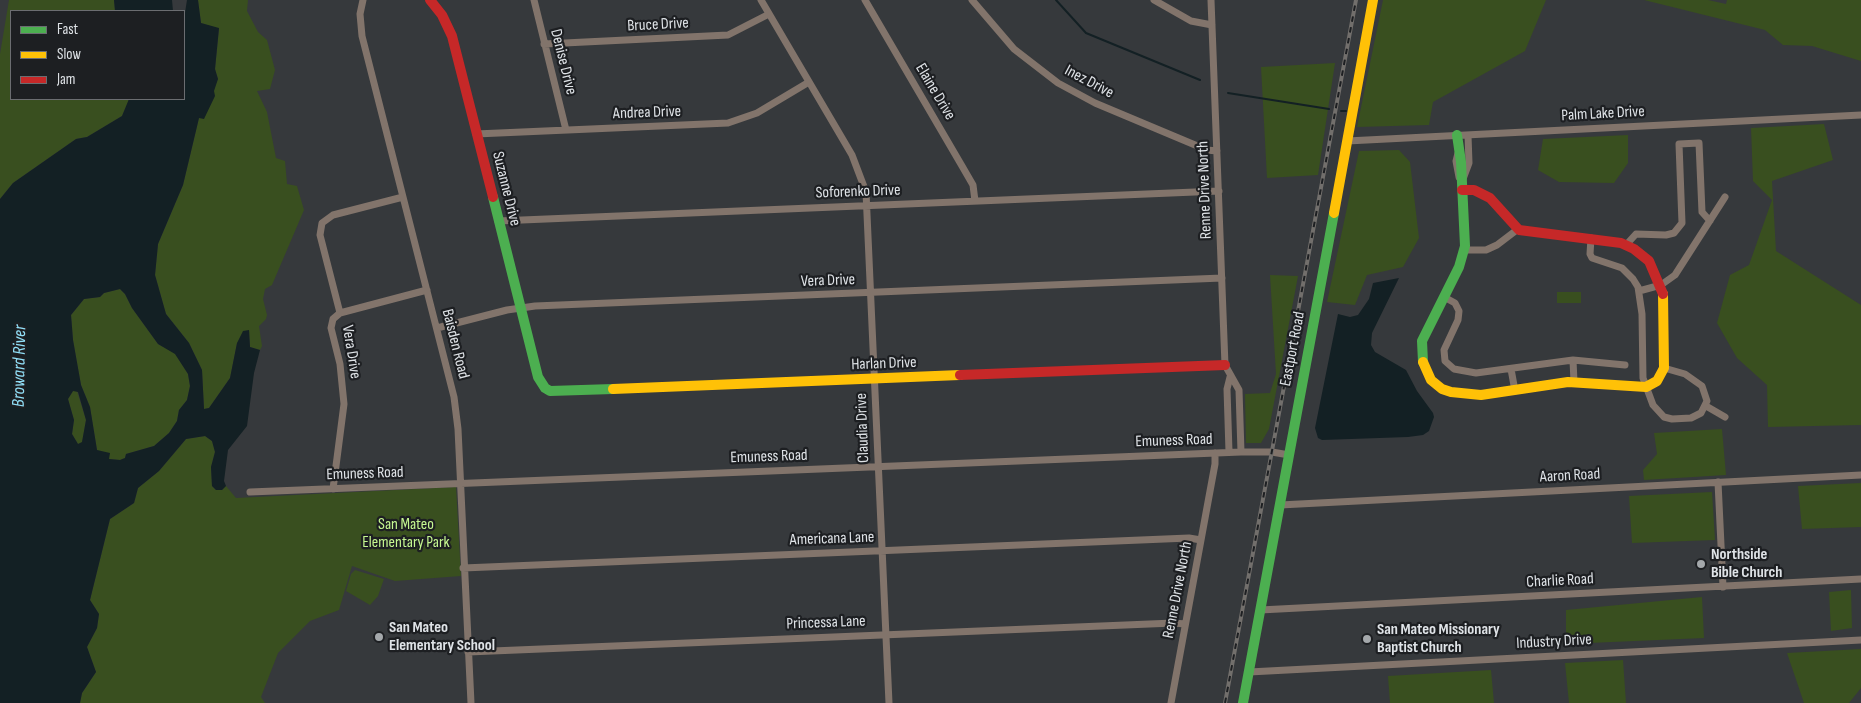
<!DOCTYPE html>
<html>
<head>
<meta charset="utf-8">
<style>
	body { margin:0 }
	#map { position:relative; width:1861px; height:703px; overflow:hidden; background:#36393c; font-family:"Sofia Sans Condensed",sans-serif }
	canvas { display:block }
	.legend { position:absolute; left:10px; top:10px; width:175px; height:90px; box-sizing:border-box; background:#1d1f22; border:1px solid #6b6d71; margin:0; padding:6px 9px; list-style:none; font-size:15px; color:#dfe3e7 }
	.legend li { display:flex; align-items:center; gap:10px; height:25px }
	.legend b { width:25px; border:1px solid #6b6d71 }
</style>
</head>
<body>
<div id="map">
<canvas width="1861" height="703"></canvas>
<ul class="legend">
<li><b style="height:6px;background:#4caf50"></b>Fast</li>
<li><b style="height:6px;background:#ffc107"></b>Slow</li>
<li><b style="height:6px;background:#c62828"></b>Jam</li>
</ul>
</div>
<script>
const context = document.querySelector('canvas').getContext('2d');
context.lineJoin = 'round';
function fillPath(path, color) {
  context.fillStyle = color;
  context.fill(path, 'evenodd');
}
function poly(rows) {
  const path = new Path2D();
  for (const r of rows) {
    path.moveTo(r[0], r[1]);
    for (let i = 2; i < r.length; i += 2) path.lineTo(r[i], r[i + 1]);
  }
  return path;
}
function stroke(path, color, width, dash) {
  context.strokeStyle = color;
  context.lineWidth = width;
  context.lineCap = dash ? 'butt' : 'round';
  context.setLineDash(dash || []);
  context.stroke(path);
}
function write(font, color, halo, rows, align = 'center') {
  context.font = font + ' "Sofia Sans Condensed",sans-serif';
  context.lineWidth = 4.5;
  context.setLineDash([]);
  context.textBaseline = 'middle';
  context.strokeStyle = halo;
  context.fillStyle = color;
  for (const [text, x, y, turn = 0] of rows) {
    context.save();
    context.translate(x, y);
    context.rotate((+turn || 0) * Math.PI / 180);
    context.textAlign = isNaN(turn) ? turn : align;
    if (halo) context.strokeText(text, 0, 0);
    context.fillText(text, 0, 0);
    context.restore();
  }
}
fillPath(poly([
	[9,0,114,0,115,11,11,11,11,99,129,100,122,116,87,137,76,139,13,183,0,199,0,54],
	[198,0,248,0,247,11,258,32,267,40,275,70,270,89,257,91,267,112,276,158,285,161,287,184,297,186,304,210,272,285,265,289,263,299,267,315,266,319,259,326,262,346,260,350,250,347,249,331,237,343,230,378,209,408,204,409,202,370,189,343,166,314,155,275,158,244,183,185,199,118,218,79,215,69,219,29,201,23],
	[1383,0,1546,0,1525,51,1433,102,1429,125,1357,127],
	[1644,0,1708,0,1726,4,1727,0,1861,0,1861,61,1812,46,1783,45,1765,30],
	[1335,63,1318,175,1267,178,1261,67],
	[1824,124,1833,160,1772,181,1776,251,1861,305,1861,425,1768,427,1767,385,1737,358,1717,323,1730,275,1749,265,1772,200,1753,181,1751,128],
	[1628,135,1628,163,1614,183,1559,182,1538,170,1543,139],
	[1399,150,1410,162,1419,238,1403,267,1367,275,1355,305,1327,302,1359,151],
	[1270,275,1298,276,1269,429,1261,443,1246,443,1245,394,1270,393,1276,374],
	[120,289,125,294,132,308,158,344,175,353,188,374,190,386,187,400,179,410,177,421,169,433,154,446,126,454,125,458,120,460,109,459,97,450,90,407,81,385,73,340,71,315,84,299,100,297,104,293],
	[1557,292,1581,292,1581,303,1557,303],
	[73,391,77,391,86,420,82,443,78,444,72,434,74,420,68,399],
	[1722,429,1726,475,1644,480,1643,470,1657,454,1654,433],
	[205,436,212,441,215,452,211,467,212,486,216,490,222,490,226,486,236,498,456,487,461,576,395,581,352,566,339,610,310,621,278,653,261,697,265,703,80,703,82,693,96,672,87,647,97,628,99,614,90,600,110,519,134,503,138,488,159,471,186,439],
	[1861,483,1861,527,1802,529,1798,486],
	[1712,492,1715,540,1632,543,1629,496],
	[355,570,384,579,378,596,370,605,346,591,351,574],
	[1851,590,1852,628,1831,631,1829,592],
	[1702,597,1704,638,1566,644,1566,610],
	[1861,649,1861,688,1849,703,1804,703,1787,653],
	[1623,660,1626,703,1569,703,1565,663],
	[1491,670,1494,703,1390,703,1388,676]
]), '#394f1f');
fillPath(poly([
	[114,0,172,0,173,11,115,11],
	[187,0,198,0,201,23,219,28,215,69,218,79,214,91,215,96,204,119,199,118,183,185,158,244,155,275,166,314,189,343,202,370,204,409,209,408,230,378,237,343,243,331,249,330,250,347,260,350,254,373,247,426,228,450,224,481,226,486,222,490,216,490,212,486,211,467,215,452,212,441,205,436,186,439,159,471,138,488,134,503,110,519,90,600,99,614,97,628,87,647,96,672,82,693,80,703,0,703,0,199,13,183,76,139,87,137,122,116,129,99,184,99,184,19],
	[120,289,125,294,132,308,158,344,175,354,188,374,190,386,187,400,179,410,177,421,169,433,154,446,126,454,125,458,120,460,109,459,110,453,97,450,90,407,81,385,73,340,71,315,84,299,100,297,104,293],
	[73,391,78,392,86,420,82,442,78,444,72,434,74,420,68,399],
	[1399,278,1372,333,1371,345,1375,352,1406,370,1417,391,1433,413,1434,417,1429,431,1423,435,1408,437,1322,440,1318,438,1315,428,1338,314,1350,317,1358,315,1369,299,1373,283]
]), '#132024');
stroke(poly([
	[1056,0,1086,33,1200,80],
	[1228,93,1329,109],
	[1341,111,1346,111]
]), '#132024', 2);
stroke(poly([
	[363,0,360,14,362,36,454,397,458,429,471,703],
	[534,0,566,130],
	[761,0,852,155,866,192,889,703],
	[865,0,962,166,973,185,975,201],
	[972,0,1014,49,1058,83,1095,103,1207,150,1217,151],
	[1154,0,1191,21,1212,25],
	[1211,0,1225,365,1239,390,1241,452],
	[544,44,728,35,769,14],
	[476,134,728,123,757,113,809,82],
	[1347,141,1861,115],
	[1458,153,1456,161,1459,177],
	[1463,179,1469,163,1468,135],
	[498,221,1219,191],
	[1591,238,1590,254,1592,258,1622,268,1633,279,1638,287,1642,314,1643,378,1653,405,1664,417,1672,419,1691,418,1701,413,1707,401,1702,386,1685,374,1664,368],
	[1626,245,1636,234,1666,235,1674,233,1682,223,1679,144,1699,143,1702,212,1710,221],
	[1465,250,1486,250,1497,245,1518,229],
	[1639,291,1661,285,1675,275,1725,197],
	[1444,297,1455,303,1459,311,1458,320,1444,350,1445,361,1454,369,1476,373,1573,360,1625,365],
	[340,313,320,235,322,223,333,215,403,197],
	[437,328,507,310,535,306,1222,278],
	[1573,360,1574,382],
	[1511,369,1515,391],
	[1706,406,1725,417],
	[1229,452,1227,389,1230,377],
	[1718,482,1723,587],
	[333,489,344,404,340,364,331,328,333,319,340,313,427,290],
	[250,492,1241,452,1272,452,1289,455],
	[1280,505,1861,475],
	[463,568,1189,538,1201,540],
	[1260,610,1861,579],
	[468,652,1174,623,1185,624],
	[1249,672,1861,640],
	[1171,703,1215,464,1215,453]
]), '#82746b', 7);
stroke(poly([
	[493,197,538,377,545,388,550,391,613,389],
	[1423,362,1422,341,1459,267,1465,246,1461,162,1457,135],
	[1243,703,1334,213]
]), '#4caf50', 10);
stroke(poly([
	[1334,213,1373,0],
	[1423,362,1431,380,1442,389,1451,392,1481,395,1568,382,1646,387,1657,381,1664,368,1663,294],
	[613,389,960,375]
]), '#ffc107', 10);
stroke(poly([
	[430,0,442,15,452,36,493,197],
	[1462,190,1474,190,1490,198,1519,230,1621,243,1634,249,1649,261,1663,294],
	[960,375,1225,365]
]), '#c62828', 10);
const rail = poly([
	[1225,703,1356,0]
]);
stroke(rail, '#726f6c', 4);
stroke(rail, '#1d1f22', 2, [5.5]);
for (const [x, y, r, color] of [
	[1701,564,5,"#a4a8ab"],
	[379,637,5,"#a4a8ab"],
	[1367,639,5,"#a4a8ab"]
]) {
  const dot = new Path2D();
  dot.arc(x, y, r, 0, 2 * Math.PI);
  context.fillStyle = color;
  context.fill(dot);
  stroke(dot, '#1d1f22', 2);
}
write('16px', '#dfe3e7', '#1d1f22', [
	["Bruce Drive",658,25,-3],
	["Denise Drive",563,62,76],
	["Inez Drive",1089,82,28],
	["Elaine Drive",935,92,59],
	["Andrea Drive",647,113,-2],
	["Palm Lake Drive",1603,114,-3],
	["Suzanne Drive",506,189,76],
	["Renne Drive North",1205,190,-92],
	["Soforenko Drive",858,192,-2],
	["Vera Drive",828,281,-2],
	["Baisden Road",455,344,76],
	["Eastport Road",1293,349,-79],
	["Vera Drive",351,352,81],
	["Harlan Drive",884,364,-2],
	["Claudia Drive",863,428,-92],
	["Emuness Road",1174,441,-2],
	["Emuness Road",769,457,-2],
	["Emuness Road",365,474,-2],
	["Aaron Road",1570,476,-3],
	["Americana Lane",832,539,-2],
	["Charlie Road",1560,581,-3],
	["Renne Drive North",1178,590,-79],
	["Princessa Lane",826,623,-2],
	["Industry Drive",1554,642,-3]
]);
write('16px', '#c5f790', '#1d1f22', [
	["San Mateo",406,525],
	["Elementary Park",406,543]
]);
write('bold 16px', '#dfe3e7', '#1d1f22', [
	["Northside",1711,555],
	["Bible Church",1711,573],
	["San Mateo",389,628],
	["Elementary School",389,646],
	["San Mateo Missionary",1377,630],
	["Baptist Church",1377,648]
], 'left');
write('italic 18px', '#91e0f8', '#1d1f22', [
	["Broward River",20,366,-89]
]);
</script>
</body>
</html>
